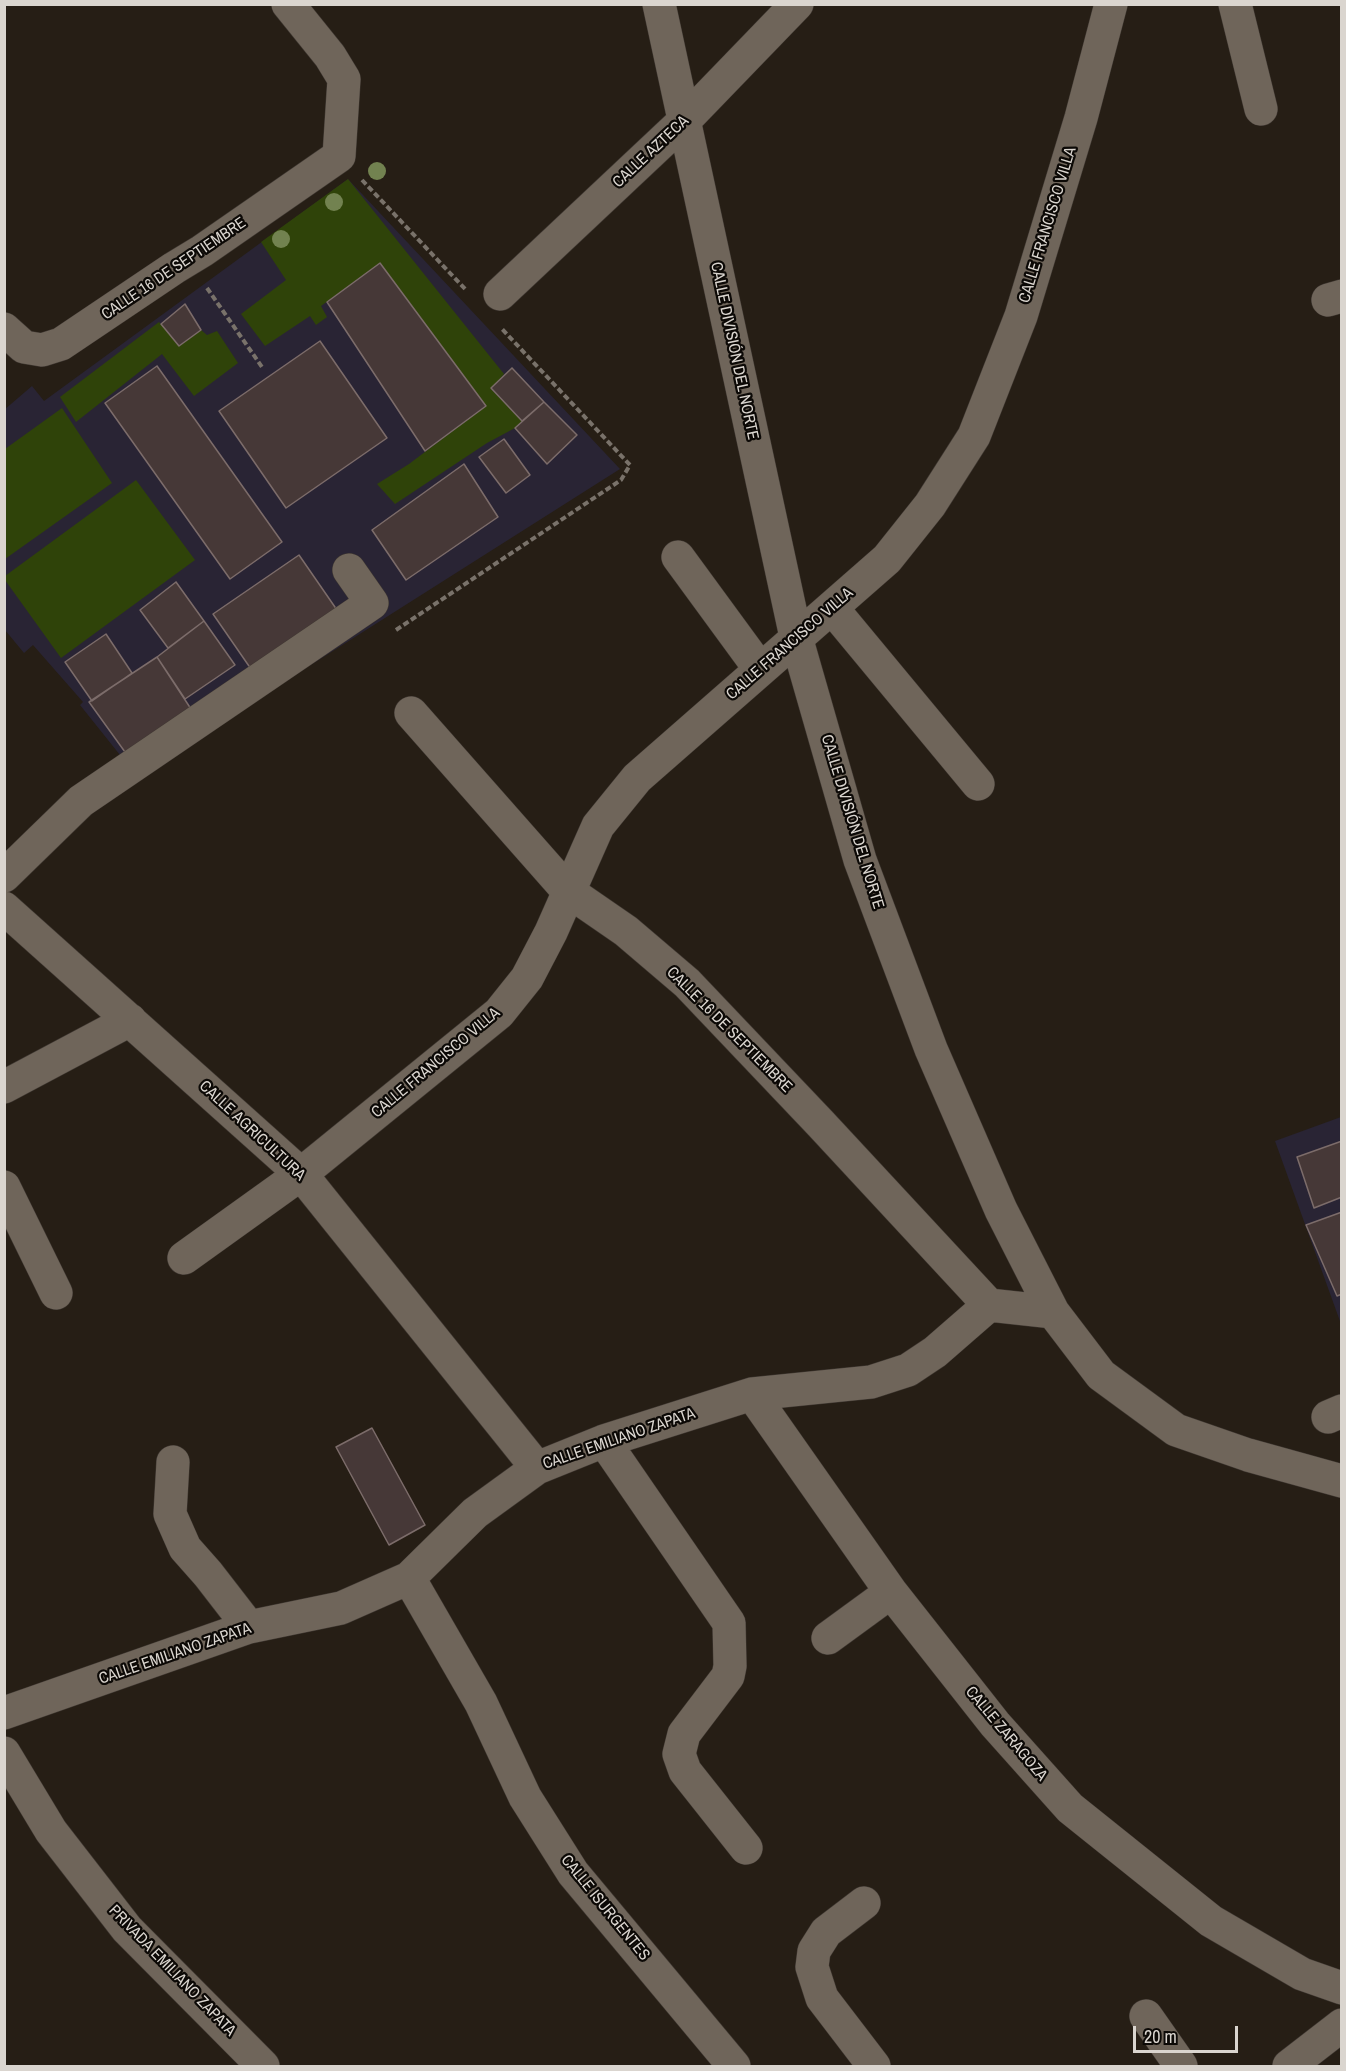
<!DOCTYPE html>
<html>
<head>
<meta charset="utf-8">
<style>
	body { margin:0 }
	#map { position:relative; width:1346px; height:2071px; overflow:hidden; background:#261e15; font-family:"Archivo Narrow",sans-serif }
	canvas { display:block }
	.frame { position:absolute; inset:0; border:6px solid #dad5cf; pointer-events:none }
	.scale { position:absolute; left:1133px; top:2026px; width:105px; height:27px; box-sizing:border-box; border:3px solid #dad5cf; border-top:0; padding-left:8px; font-size:18px; line-height:21px; white-space:nowrap; color:#dad5cf; -webkit-text-stroke:4px #0c0906; paint-order:stroke }
</style>
</head>
<body>
<div id="map">
<canvas width="1346" height="2071"></canvas>
<div class="frame"></div>
<div class="scale">20 m</div>
</div>
<script>
const context = document.querySelector('canvas').getContext('2d');
context.lineJoin = 'round';
function fillPath(path, color) {
  context.fillStyle = color;
  context.fill(path, 'evenodd');
}
function poly(rows) {
  const path = new Path2D();
  for (const r of rows) {
    path.moveTo(r[0], r[1]);
    for (let i = 2; i < r.length; i += 2) path.lineTo(r[i], r[i + 1]);
  }
  return path;
}
function stroke(path, color, width, dash) {
  context.strokeStyle = color;
  context.lineWidth = width;
  context.lineCap = dash ? 'butt' : 'round';
  context.setLineDash(dash || []);
  context.stroke(path);
}
function write(font, color, halo, rows, align = 'center') {
  context.font = font + ' "Archivo Narrow",sans-serif';
  context.lineWidth = 4.5;
  context.setLineDash([]);
  context.textBaseline = 'middle';
  context.strokeStyle = halo;
  context.fillStyle = color;
  for (const [text, x, y, turn = 0] of rows) {
    context.save();
    context.translate(x, y);
    context.rotate((+turn || 0) * Math.PI / 180);
    context.textAlign = isNaN(turn) ? turn : align;
    if (halo) context.strokeText(text, 0, 0);
    context.fillText(text, 0, 0);
    context.restore();
  }
}
fillPath(poly([
	[348,179,620,469,172,753,124,760,80,705,83,702,33,645,24,653,5,630,4,410,32,386,44,401],
	[1341,1117,1341,1324,1275,1141]
]), '#292434');
fillPath(poly([
	[348,179,504,374,491,389,522,421,515,428,487,443,395,504,377,484,409,464,486,406,380,263,321,306,327,317,316,325,310,316,265,346,241,314,286,280,261,242],
	[159,322,179,346,201,330,207,335,217,331,238,363,194,396,162,354,76,422,60,397],
	[62,408,112,483,5,559,5,449],
	[136,480,195,560,61,658,5,580,5,576]
]), '#2f4309');
const building = poly([
	[380,263,486,406,425,451,327,302,380,263],
	[185,304,201,330,179,346,161,324,185,304],
	[320,341,387,438,286,508,219,411,320,341],
	[157,366,282,542,230,579,105,403,157,366],
	[512,368,544,402,522,421,491,388,512,368],
	[544,402,577,435,547,464,515,428,544,402],
	[504,439,530,475,506,493,479,457,504,439],
	[464,464,498,517,406,580,372,530,464,464],
	[299,555,337,610,251,669,213,614,299,555],
	[176,582,204,621,168,648,140,610,176,582],
	[204,621,235,665,185,699,157,657,204,621],
	[106,634,132,673,92,701,65,662,106,634],
	[157,657,191,709,125,752,89,702,157,657],
	[1342,1141,1342,1197,1314,1208,1297,1157,1342,1141],
	[1342,1212,1342,1294,1337,1296,1306,1225,1342,1212],
	[372,1428,425,1525,389,1545,336,1447,372,1428]
]);
fillPath(building, '#463837');
stroke(building, '#7c6c6a', 1.5);
const minor = poly([
	[659,4,796,637,860,860,931,1049,1001,1210,1053,1312,1101,1375,1176,1430,1248,1455,1342,1481],
	[1235,4,1261,109],
	[500,294,684,121,797,4],
	[1328,300,1342,296],
	[4,329,24,347,42,350,61,344,174,268,202,251,339,156,344,79,330,56,288,4],
	[678,557,760,669],
	[832,608,978,784],
	[411,713,568,891,626,931,687,983,821,1124,989,1305],
	[4,876,81,801,372,603,349,570],
	[4,908,301,1174,537,1468],
	[4,1087,130,1020],
	[4,1187,56,1293],
	[184,1258,301,1174,499,1013,527,978,551,932,598,826,637,778,887,559,930,505,974,436,1021,316,1081,118,1111,4],
	[752,1394,891,1592,995,1724,1070,1808,1211,1921,1302,1974,1342,1988],
	[1328,1417,1342,1411],
	[604,1441,729,1623,730,1666,728,1676,684,1734,679,1754,685,1771,746,1848],
	[173,1462,170,1514,185,1548,208,1574,249,1627],
	[409,1578,481,1703,525,1797,573,1873,734,2066],
	[828,1638,891,1592],
	[4,1713,249,1627,341,1608,409,1578,475,1513,537,1468,604,1441,752,1394,871,1382,908,1370,935,1352,989,1305,1053,1312],
	[4,1753,51,1831,127,1929,263,2066],
	[864,1903,826,1932,814,1951,812,1967,822,1998,874,2066],
	[1146,2016,1181,2066],
	[1289,2066,1342,2025]
]);
stroke(minor, '#403933', 34);
stroke(poly([
	[362,180,466,290],
	[207,288,262,367],
	[396,630,621,480,630,465,502,329]
]), '#79726a', 4, [6, 3]);
stroke(minor, '#6f655a', 33);
context.fillStyle = '#728250';
for (const [x, y] of [
	[377,171],
	[334,202],
	[281,239]
]) {
  context.beginPath();
  context.arc(x, y, 9, 0, 2 * Math.PI);
  context.fill();
}
write('16px', '#dad5cf', '#0c0906', [
	["CALLE AZTECA",651,152,-43],
	["CALLE FRANCISCO VILLA",1048,225,-73],
	["CALLE 16 DE SEPTIEMBRE",174,269,-34],
	["CALLE DIVISIÓN DEL NORTE",734,351,78],
	["CALLE FRANCISCO VILLA",790,644,-41],
	["CALLE DIVISIÓN DEL NORTE",852,822,73],
	["CALLE 16 DE SEPTIEMBRE",729,1030,45],
	["CALLE FRANCISCO VILLA",436,1063,-40],
	["CALLE AGRICULTURA",252,1131,43],
	["CALLE EMILIANO ZAPATA",619,1439,-19],
	["CALLE EMILIANO ZAPATA",175,1654,-19],
	["CALLE ZARAGOZA",1006,1734,50],
	["CALLE ISURGENTES",605,1908,51],
	["PRIVADA EMILIANO ZAPATA",172,1971,46]
]);
</script>
</body>
</html>
